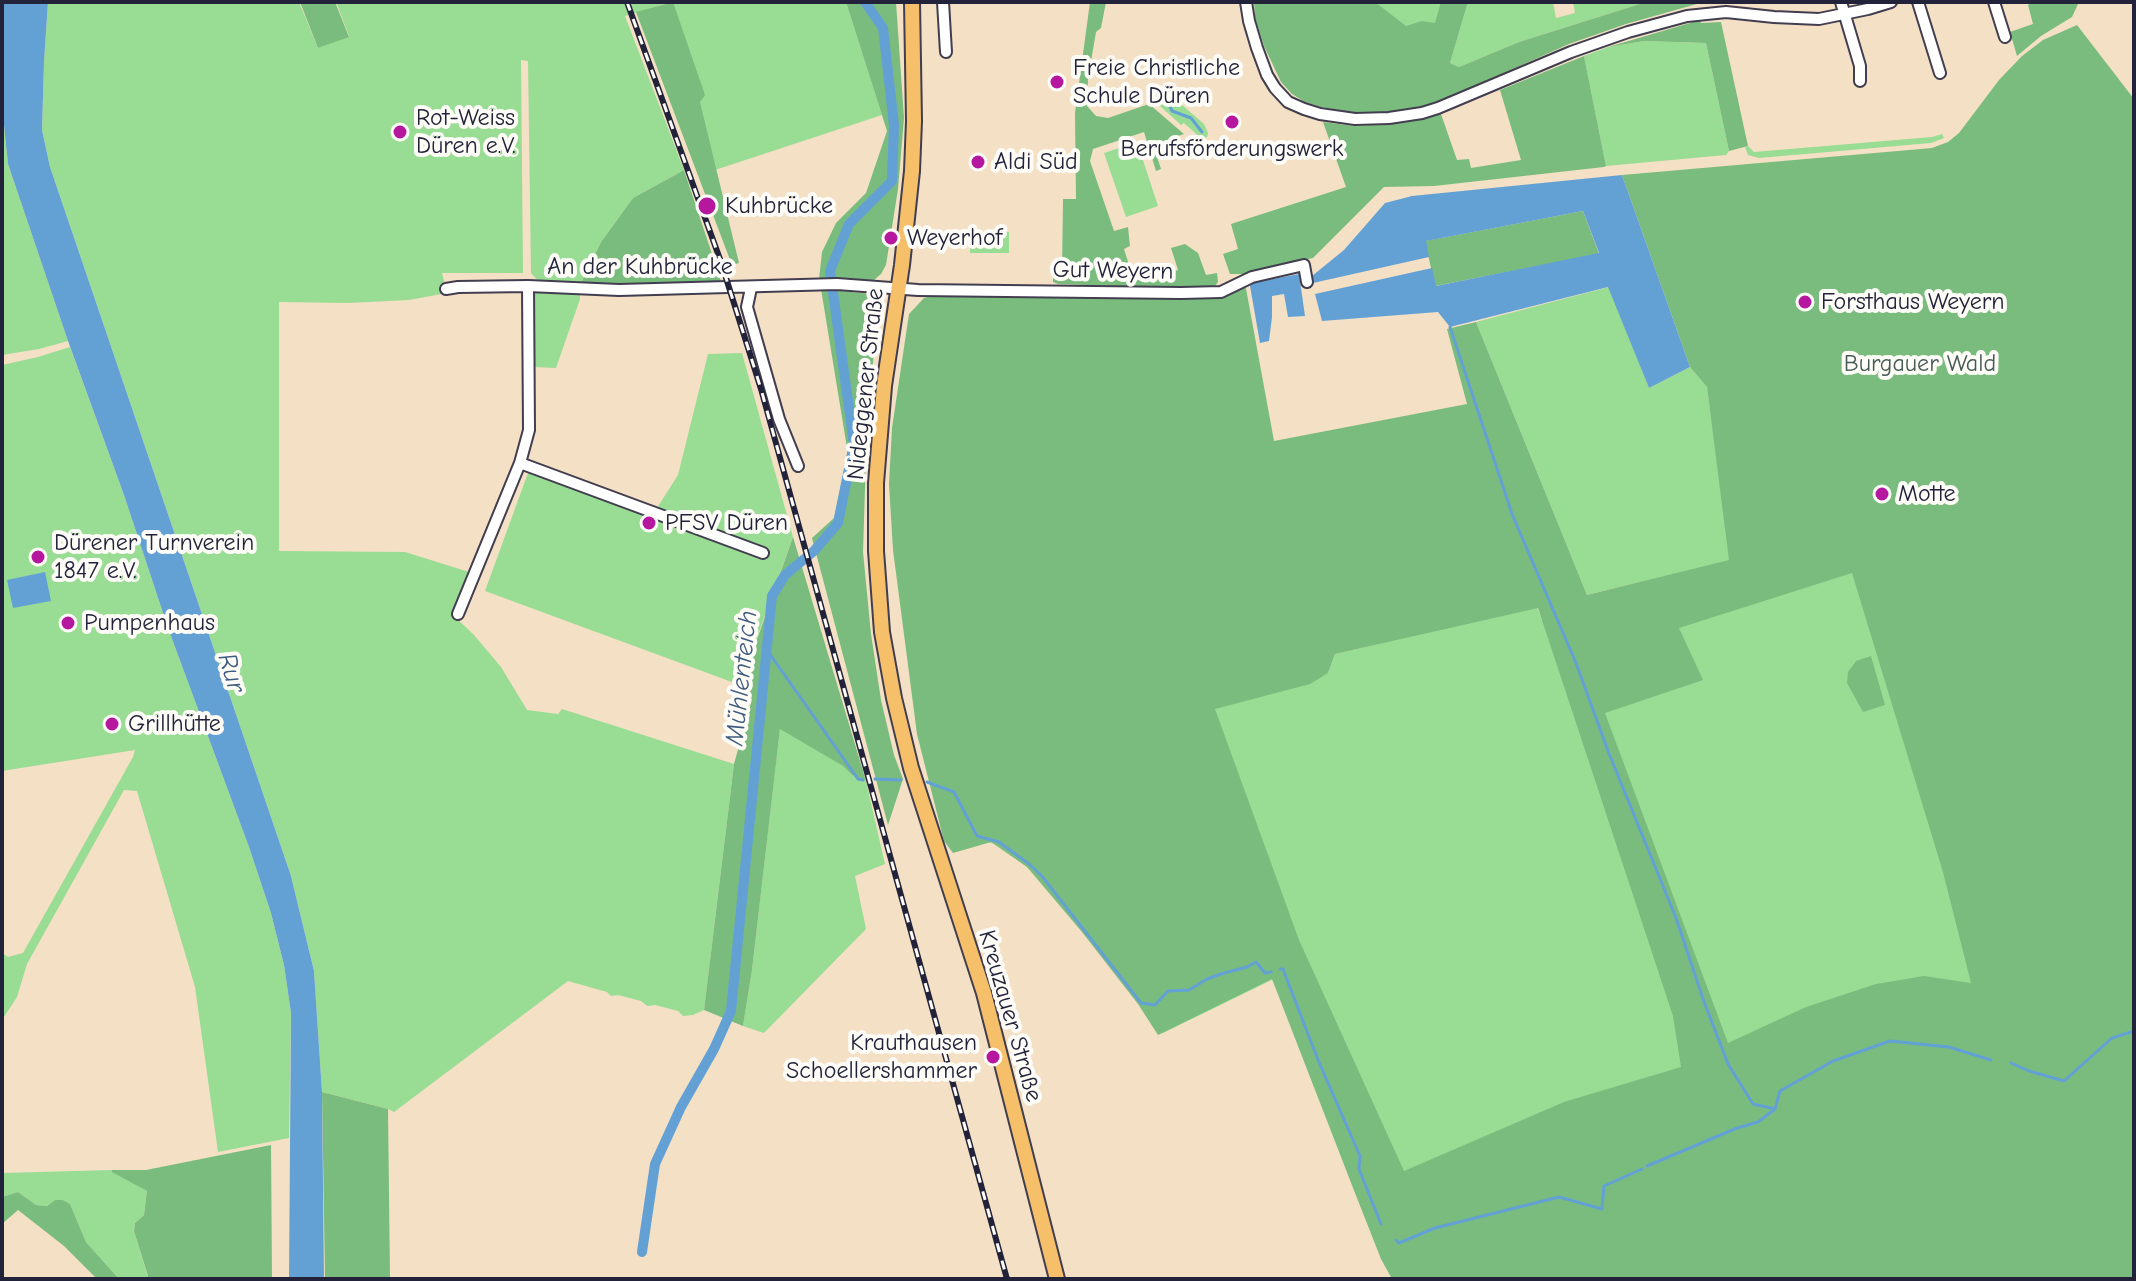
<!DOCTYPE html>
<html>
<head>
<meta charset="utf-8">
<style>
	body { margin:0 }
	#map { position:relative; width:2136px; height:1281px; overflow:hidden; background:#f4e0c5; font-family:"Comic Neue",sans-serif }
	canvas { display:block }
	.frame { position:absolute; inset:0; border:4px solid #22223b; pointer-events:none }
</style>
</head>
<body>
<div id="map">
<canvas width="2136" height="1281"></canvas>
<div class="frame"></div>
</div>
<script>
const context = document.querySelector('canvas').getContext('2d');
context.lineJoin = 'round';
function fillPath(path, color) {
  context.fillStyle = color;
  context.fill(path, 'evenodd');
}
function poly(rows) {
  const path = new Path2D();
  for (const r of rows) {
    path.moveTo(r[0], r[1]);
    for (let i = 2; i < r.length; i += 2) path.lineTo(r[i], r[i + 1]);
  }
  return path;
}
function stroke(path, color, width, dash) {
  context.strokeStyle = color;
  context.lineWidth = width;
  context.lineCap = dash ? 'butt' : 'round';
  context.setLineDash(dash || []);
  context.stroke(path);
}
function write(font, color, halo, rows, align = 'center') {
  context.font = font + ' "Comic Neue",sans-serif';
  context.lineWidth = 8;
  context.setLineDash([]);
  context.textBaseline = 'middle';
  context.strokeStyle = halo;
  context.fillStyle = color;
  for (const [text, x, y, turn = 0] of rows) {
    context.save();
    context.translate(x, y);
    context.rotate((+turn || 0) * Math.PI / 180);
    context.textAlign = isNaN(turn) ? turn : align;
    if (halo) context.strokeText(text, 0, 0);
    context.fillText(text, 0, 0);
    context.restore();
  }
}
fillPath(poly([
	[48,2,299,2,318,48,349,36,336,2,671,2,625,16,684,170,633,198,601,242,581,283,538,281,531,273,528,61,521,60,523,273,442,273,447,293,409,300,348,303,279,302,279,551,405,552,469,572,453,615,474,635,501,667,527,710,558,714,562,709,734,764,704,1010,693,1015,683,1016,678,1011,655,1005,647,1006,641,1001,618,995,611,996,607,992,568,981,394,1112,388,1109,322,1092,314,971,291,876,50,167,42,130,44,62],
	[673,2,846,2,882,115,715,170,700,102],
	[1322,2,1444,2,1426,65],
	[1468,2,1553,2,1556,18,1575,13,1573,2,1646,2,1519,42,1459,67,1450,63],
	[1644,41,1706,43,1729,151,1726,155,1606,166,1584,56,1608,47],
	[1168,85,1176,89,1182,105,1204,124,1208,133,1207,137,1202,139,1184,123,1181,125,1160,106,1156,94,1158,88],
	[2,106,8,164,68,341,39,349,2,355],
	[1942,134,1944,138,1931,143,1759,158,1748,155,1745,147,1748,146,1754,152,1932,137],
	[1137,142,1158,206,1126,217,1104,153],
	[970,231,1009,232,1009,253,970,253],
	[1609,287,1649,388,1690,367,1707,387,1724,512,1846,496,2134,1279,1408,1229,1286,973,1163,1033,1096,946,1047,887,1027,867,998,844,973,840,933,784,1328,673,1335,654,1537,607,1542,620,1711,565,1587,595,1476,322],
	[541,292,580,293,580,299,556,368,535,367,535,294],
	[70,347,124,495,168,628,249,847,271,913,284,965,291,1013,289,1138,218,1152,195,987,137,791,124,790,27,964,17,997,2,1020,2,953,8,957,23,953,133,757,135,750,2,771,2,365,38,357],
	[742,353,793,537,740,685,485,591,532,462,657,508,678,475,708,354],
	[780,728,843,766,852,775,866,781,885,864,855,876,866,929,764,1033,743,1026,752,970],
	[112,1170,147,1191,144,1215,135,1223,134,1231,148,1277,146,1279,119,1279,86,1242,70,1204,63,1200,55,1200,47,1206,36,1205,18,1192,2,1197,2,1173]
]), '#99dc94');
fillPath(poly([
	[300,2,335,2,349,37,318,48],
	[673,2,705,95,700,102,739,263,732,265,636,12],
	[846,2,896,2,904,118,898,189,886,265,881,274,874,280,819,279,822,252,836,223,866,193,887,131],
	[1090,2,1106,2,1101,28,1096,32,1088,79,1087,106,1096,116,1108,118,1149,104,1184,134,1153,145,1161,169,1156,171,1144,132,1093,149,1090,161,1114,231,1128,227,1130,246,1124,249,1134,281,1178,270,1171,248,1185,244,1198,253,1206,275,1217,273,1218,282,1215,286,1174,288,1058,284,1053,282,1053,278,1062,273,1063,199,1076,199,1075,113],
	[1254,2,1375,2,1406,26,1422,21,1435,23,1441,2,1468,2,1450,63,1459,67,1519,42,1646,2,1704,2,1626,24,1569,44,1435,104,1422,108,1389,112,1355,113,1321,107,1305,102,1292,94,1281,82,1264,46,1255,18],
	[2033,2,2079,2,2072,17,2041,36,2017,56,2010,32,2033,24,2028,5],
	[1700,20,1701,23,1721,22,1748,146,1729,151,1706,43,1644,41,1608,47],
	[2077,25,2134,99,2134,1279,1392,1279,1381,1259,1355,1193,1272,979,1158,1035,1138,1004,1082,932,1027,867,991,842,953,853,944,841,917,734,893,550,889,484,892,428,909,314,924,298,941,293,1174,297,1245,283,1274,441,1467,404,1447,329,1476,322,1587,595,1729,560,1707,387,1690,367,1622,175,1932,148,1948,142,1959,133,1999,80,2022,56,2043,40],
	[1852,573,1943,872,1971,983,1924,976,1876,984,1806,1007,1728,1043,1605,713,1703,680,1679,628],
	[1538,608,1673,1016,1681,1067,1564,1102,1404,1171,1299,940,1215,709,1310,684,1328,673,1335,654],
	[1584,56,1606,166,1604,167,1434,186,1384,187,1313,258,1247,274,1230,274,1223,254,1238,249,1231,224,1346,187,1323,122,1354,126,1389,124,1441,114,1457,160,1469,159,1471,168,1521,160,1500,90],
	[684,170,722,284,581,283,601,242,633,198],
	[1583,211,1599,254,1435,286,1425,241],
	[821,289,871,294,879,301,867,424,863,552,871,634,881,700,894,755,903,779,888,825,812,538,834,518,848,454],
	[793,537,866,781,852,775,843,766,780,729,752,970,743,1026,704,1010,734,764,752,699,741,685],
	[1871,656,1885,705,1863,712,1847,683,1848,672,1856,661],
	[322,1092,388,1109,390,1279,325,1279],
	[271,1145,272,1279,146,1279,148,1276,134,1231,135,1223,144,1215,147,1191,112,1172,112,1170,146,1170],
	[18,1192,36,1205,47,1206,55,1200,63,1200,70,1204,86,1242,119,1279,97,1279,64,1246,18,1210,2,1224,2,1197]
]), '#7abc7e');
fillPath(poly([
	[4,2,48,2,44,62,42,130,50,167,291,876,314,971,322,1092,324,1279,289,1279,291,1013,284,965,271,913,249,847,168,628,124,495,68,341,8,164,2,106],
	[1622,175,1690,367,1649,388,1608,287,1450,327,1438,312,1322,321,1315,294,1432,268,1436,286,1599,253,1583,211,1426,241,1429,257,1313,283,1312,276,1344,250,1385,203,1412,196],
	[1299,274,1305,316,1288,317,1284,294,1272,296,1272,317,1269,341,1260,343,1250,286,1252,283],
	[45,572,51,601,13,608,7,580]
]), '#63a1d5');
stroke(poly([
	[1166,98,1172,111,1191,118,1202,132],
	[1450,327,1512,514,1576,663,1608,751,1676,918,1703,999,1728,1064,1753,1104,1775,1109],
	[767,650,858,779,863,780],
	[875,779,901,780],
	[927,782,954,792,977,836,999,842,1029,864,1041,875,1141,1003,1155,1005,1168,991,1189,990,1207,979,1224,973,1247,967,1256,962,1265,973,1271,972],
	[1280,969,1283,969,1318,1060,1360,1156,1359,1169,1381,1224],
	[2011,1063,2029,1071,2064,1081,2112,1038,2134,1031],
	[1647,1166,1737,1128,1758,1122,1775,1109,1780,1091,1833,1061,1890,1041,1949,1047,1991,1060],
	[1396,1240,1399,1243,1435,1228,1559,1197,1602,1209,1604,1186,1642,1169]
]), '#63a1d5', 3);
stroke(poly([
	[642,1252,655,1164,681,1107,714,1049,731,1011,772,596,785,575,814,551,838,523,854,444,830,271,849,224,892,181,894,125,883,28,865,2]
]), '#63a1d5', 10);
const minor = poly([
	[943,2,946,52],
	[1246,2,1249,21,1257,48,1267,75,1275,88,1288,102,1304,109,1320,114,1355,119,1389,118,1422,113,1438,108,1571,52,1628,32,1687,16,1726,12,1774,17,1819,19,1868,9,1891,2],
	[1841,2,1860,66,1860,81],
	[1918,2,1940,73],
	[1994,2,2005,37],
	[751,288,747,307,779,419,798,466],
	[446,289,458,287,528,286,619,290,837,284,918,290,1181,293,1221,292,1252,277,1304,265,1307,282],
	[520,463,763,553],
	[458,614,520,463,529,430,528,286]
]);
const major = poly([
	[912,2,914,121,912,171,902,265,884,386,876,483,876,551,882,632,894,698,911,768,984,993,1057,1279]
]);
stroke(minor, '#423e50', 14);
stroke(major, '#423e50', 18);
stroke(minor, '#fff', 10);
stroke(major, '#f6c06b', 14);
const rail = poly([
	[627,2,721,262,761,389,1007,1279]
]);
stroke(rail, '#22223b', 6);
stroke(rail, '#fdfcf7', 3, [9]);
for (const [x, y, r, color] of [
	[1057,82,8,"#b5179e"],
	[1232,122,8,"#b5179e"],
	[400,132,8,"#b5179e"],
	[978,162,8,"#b5179e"],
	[707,206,10,"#b5179e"],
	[891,238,8,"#b5179e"],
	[1805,302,8,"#b5179e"],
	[1882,494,8,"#b5179e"],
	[649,523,8,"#b5179e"],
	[38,557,8,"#b5179e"],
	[68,623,8,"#b5179e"],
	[112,724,8,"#b5179e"],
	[993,1057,8,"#b5179e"]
]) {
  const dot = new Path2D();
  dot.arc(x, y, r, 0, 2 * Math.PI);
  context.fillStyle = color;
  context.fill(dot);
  stroke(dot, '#fdfcf7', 3);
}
write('24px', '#22223b', '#fdfcf7', [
	["Freie Christliche",1073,68],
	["Schule Düren",1073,96],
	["Rot-Weiss",416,118],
	["Düren e.V.",416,146],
	["Berufsförderungswerk",1232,149,"center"],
	["Aldi Süd",994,162],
	["Kuhbrücke",725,206],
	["Weyerhof",907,238],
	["Forsthaus Weyern",1821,302],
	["Motte",1898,494],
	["PFSV Düren",665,523],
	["Dürener Turnverein",54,543],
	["1847 e.V.",54,571],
	["Pumpenhaus",84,623],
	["Grillhütte",128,724],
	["Krauthausen",977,1043,"right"],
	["Schoellershammer",977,1071,"right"]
], 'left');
write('24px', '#22223b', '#fdfcf7', [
	["An der Kuhbrücke",640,267],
	["Gut Weyern",1113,271,1],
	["Nideggener Straße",866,384,-84],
	["Kreuzauer Straße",1010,1016,74]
]);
write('24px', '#465a56', '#fdfcf7', [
	["Burgauer Wald",1920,364]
]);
write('italic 26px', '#3f5b80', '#fdfcf7', [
	["Rur",231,673,73],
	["Mühlenteich",742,678,-84]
]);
</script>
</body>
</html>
